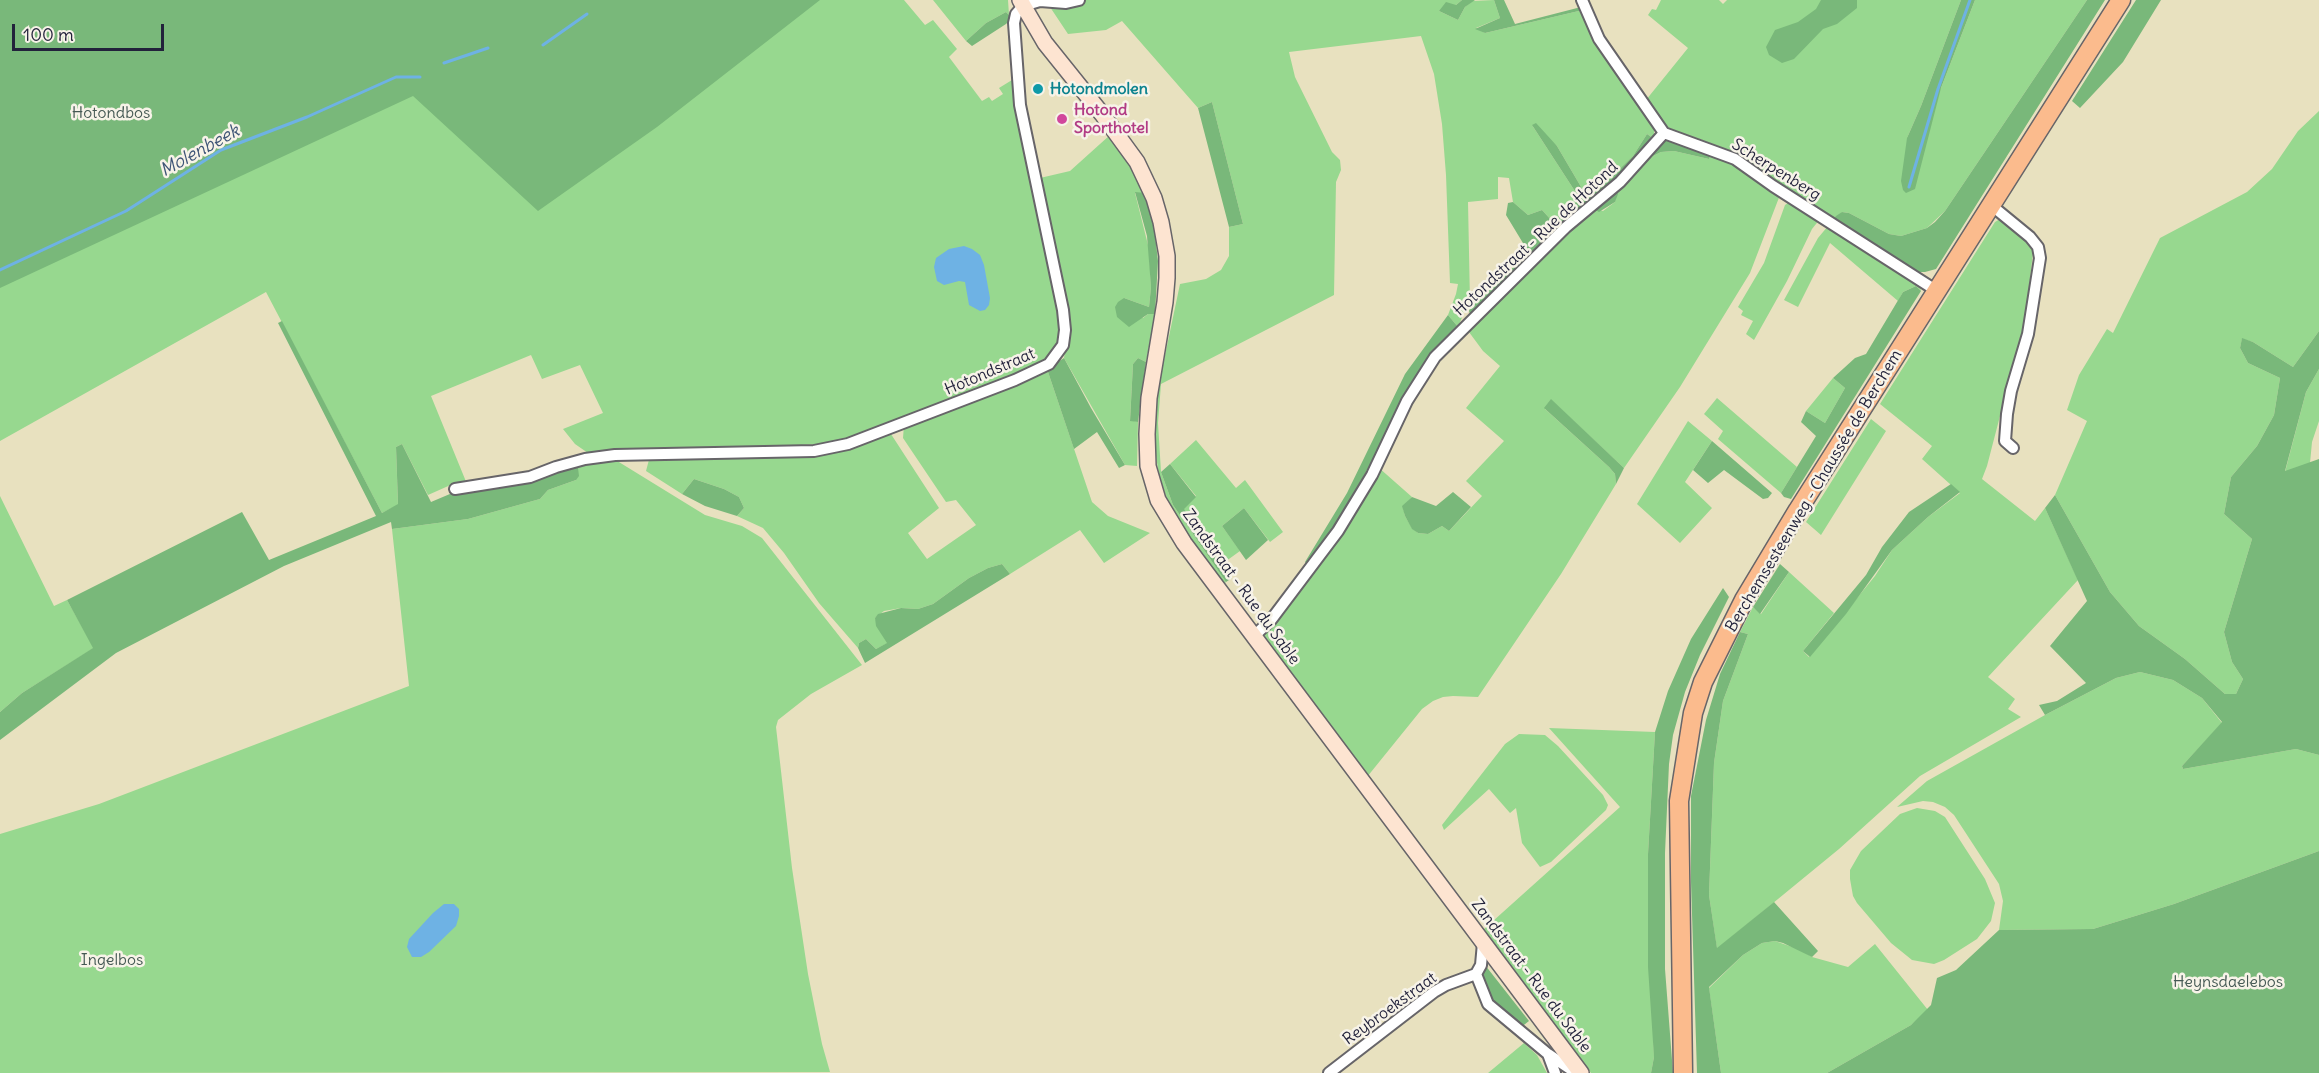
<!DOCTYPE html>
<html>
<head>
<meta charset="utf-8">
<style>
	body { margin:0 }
	#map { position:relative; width:2319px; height:1073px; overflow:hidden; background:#e8e1bf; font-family:Delius,sans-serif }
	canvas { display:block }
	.scale { position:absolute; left:12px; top:24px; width:152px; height:27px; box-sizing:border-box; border:3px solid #22223b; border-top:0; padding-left:8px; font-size:18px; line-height:21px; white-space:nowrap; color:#22223b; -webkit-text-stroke:4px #f7f3e8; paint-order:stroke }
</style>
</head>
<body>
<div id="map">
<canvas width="2319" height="1073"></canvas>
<div class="scale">100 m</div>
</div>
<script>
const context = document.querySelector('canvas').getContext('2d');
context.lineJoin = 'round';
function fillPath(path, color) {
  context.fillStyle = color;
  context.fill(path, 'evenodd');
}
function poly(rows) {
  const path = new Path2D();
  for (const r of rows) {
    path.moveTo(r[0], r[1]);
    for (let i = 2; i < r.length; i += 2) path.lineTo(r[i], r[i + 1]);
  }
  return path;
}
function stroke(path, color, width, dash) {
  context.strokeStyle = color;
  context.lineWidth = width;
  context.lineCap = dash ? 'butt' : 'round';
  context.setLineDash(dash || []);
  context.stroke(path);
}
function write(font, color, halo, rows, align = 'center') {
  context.font = font + ' Delius,sans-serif';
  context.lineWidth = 5;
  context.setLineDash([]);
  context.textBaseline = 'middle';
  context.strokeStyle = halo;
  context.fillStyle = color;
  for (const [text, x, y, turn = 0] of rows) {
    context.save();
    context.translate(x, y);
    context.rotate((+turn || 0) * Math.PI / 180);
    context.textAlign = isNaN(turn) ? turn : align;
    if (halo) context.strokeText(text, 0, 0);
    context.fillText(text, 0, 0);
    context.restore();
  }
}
fillPath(poly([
	[0,0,904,0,925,25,933,20,957,49,949,57,982,101,989,97,992,101,1003,94,999,88,1012,80,1059,306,1060,340,1051,356,1031,368,844,439,822,444,781,446,611,450,588,453,575,444,563,429,603,413,580,365,542,379,531,355,431,396,467,484,455,483,428,495,402,444,396,447,398,505,382,513,266,292,0,441],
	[933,0,1008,0,1009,15,1006,12,986,23,966,41],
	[1028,0,1462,0,1456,5,1439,11,1458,20,1465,7,1472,1,1494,0,1500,18,1476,28,1485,33,1583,10,1654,127,1654,135,1653,138,1647,134,1633,156,1602,186,1587,197,1557,146,1532,125,1580,199,1552,221,1542,210,1528,215,1513,202,1509,178,1498,177,1498,199,1468,202,1470,302,1464,304,1463,315,1458,327,1448,315,1456,294,1458,284,1450,283,1446,175,1442,124,1434,74,1421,36,1289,52,1295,77,1332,152,1340,160,1341,170,1336,182,1334,295,1161,384,1158,423,1161,472,1173,505,1226,582,1224,584,1177,520,1168,502,1159,475,1154,444,1156,398,1180,284,1206,279,1221,270,1229,256,1229,227,1243,224,1212,102,1198,108,1122,21,1106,30,1068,34,1048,4],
	[1661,0,1719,0,1723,4,1727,0,1961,0,1921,106,1907,138,1941,88,1975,0,2087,0,1945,211,1927,228,1901,236,1889,234,1849,213,1842,212,1836,223,1734,154,1721,147,1666,127,1646,100,1688,48,1648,15,1652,9,1656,10],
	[2319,111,2319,331,2293,367,2253,342,2242,339,2240,348,2248,363,2280,378,2274,415,2257,446,2231,477,2224,514,2252,539,2224,632,2232,662,2243,679,2236,694,2225,694,2185,659,2139,626,2110,592,2055,495,2087,421,2067,410,2079,375,2107,329,2113,333,2160,238,2247,192,2272,169,2298,131],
	[1110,135,1137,176,1145,193,1135,193,1149,249,1151,287,1149,307,1124,298,1143,318,1148,314,1155,314,1146,362,1138,358,1133,364,1130,420,1138,422,1137,466,1125,465,1064,358,1066,343,1040,178,1070,171],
	[1674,151,1709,159,1712,152,1726,157,1780,195,1750,273,1680,387,1624,468,1551,400,1545,409,1609,467,1615,474,1616,484,1561,574,1478,697,1453,696,1443,697,1433,701,1422,709,1367,777,1262,634,1378,467,1412,497,1403,507,1405,516,1412,528,1418,533,1428,534,1442,526,1449,531,1482,496,1466,481,1504,441,1466,408,1500,366,1483,351,1466,328,1592,208,1603,211,1615,202,1616,189,1649,152,1653,156,1661,152],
	[1794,202,1820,219,1812,229,1787,281,1754,340,1746,334,1753,321,1741,315,1743,311,1738,307,1764,263,1785,205,1788,203],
	[2000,219,2031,244,2033,252,2026,316,1987,466,1982,479,2035,521,2045,508,2078,580,1988,677,2015,699,2008,709,2021,717,1920,776,1839,849,1717,949,1709,895,1714,763,1723,701,1748,634,1740,632,1753,607,1761,614,1789,572,1834,613,1803,651,1809,657,1875,576,1892,550,1928,517,1960,493,1922,459,1932,446,1880,404,1995,222],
	[1828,226,1920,286,1921,291,1916,286,1903,292,1898,301,1830,243,1798,307,1784,300,1818,238],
	[1047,369,1092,502,1108,516,1150,533,1104,563,1080,530,1010,574,1002,564,988,568,969,578,933,604,918,609,901,608,884,611,875,618,888,643,876,649,866,639,859,643,858,648,819,603,784,553,763,528,737,516,744,508,739,497,724,489,694,479,682,494,646,471,650,456,775,455,889,431,939,508,908,533,927,559,976,525,956,500,946,502,903,438,904,425],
	[2319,369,2319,421,2312,442,2310,463,2285,472,2306,392],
	[1833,378,1845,388,1825,423,1806,411],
	[1717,398,1797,467,1781,493,1718,439,1723,431,1704,414],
	[1871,419,1886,431,1821,535,1806,522],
	[1688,421,1712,441,1685,482,1712,508,1680,543,1637,504],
	[1196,440,1236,488,1245,480,1283,532,1270,542,1244,508,1222,526,1240,551,1222,564,1183,509,1196,496,1170,464],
	[614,459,705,515,742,526,762,538,862,665,811,694,778,720,776,727,792,868,808,974,822,1044,830,1072,0,1073,0,834,99,804,409,686,392,529,468,519,540,499,548,490,576,480,574,466],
	[0,496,54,606,67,600,94,648,22,693,0,712],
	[2140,672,2173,680,2202,698,2222,723,2182,766,2183,769,2296,749,2319,755,2319,851,2174,904,2093,929,1999,930,2003,901,1999,884,1954,815,1945,807,1933,802,1923,801,1897,807,1927,781,2045,715,2116,678],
	[1549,728,1655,732,1648,854,1654,1057,1651,1073,1591,1073,1483,930,1620,807],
	[1519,734,1545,735,1558,746,1603,795,1608,805,1606,810,1551,862,1540,867,1522,843,1516,808,1510,813,1489,789,1444,830,1442,825,1505,744],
	[1917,808,1935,811,1945,817,1985,879,1995,903,1991,921,1977,939,1944,960,1934,964,1912,960,1891,943,1857,903,1853,896,1850,879,1850,870,1861,851,1900,814],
	[1775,941,1801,950,1812,957,1848,967,1875,944,1928,1010,1911,1025,1827,1073,1721,1073,1709,988,1743,955,1762,943],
	[1524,1043,1537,1055,1547,1073,1488,1073]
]), '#97d88f');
fillPath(poly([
	[0,0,820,0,657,127,538,211,413,96,0,288],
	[1462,0,1475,0,1465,7,1458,20,1439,11,1446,2,1456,5],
	[1494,0,1504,0,1515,24,1581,7,1583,10,1485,33,1475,29,1500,18],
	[1821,0,1857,0,1857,8,1837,24,1823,29,1794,59,1782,63,1769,55,1766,47,1775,30,1798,22,1816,9],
	[1961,0,1975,0,1941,88,1915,189,1906,193,1903,190,1901,181,1907,138,1921,106],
	[2087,0,2105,0,1936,269,1925,272,1918,272,1836,223,1834,219,1836,216,1842,212,1849,213,1889,234,1901,236,1927,228,1935,222,1945,211],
	[2136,0,2161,0,2123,62,2080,108,2072,101],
	[1006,12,1009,15,1010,20,1006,24,972,46,966,41,986,23],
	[1212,102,1243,224,1229,227,1198,108],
	[1536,123,1557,146,1587,197,1602,186,1633,156,1647,134,1653,138,1616,189,1618,194,1615,202,1599,212,1592,208,1471,317,1469,311,1471,306,1529,253,1506,215,1508,203,1513,202,1528,215,1542,210,1552,221,1580,199,1532,125],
	[1667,139,1712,152,1709,159,1674,151,1661,152,1653,156,1649,152,1658,143],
	[1135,192,1145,193,1153,218,1158,261,1155,314,1148,314,1129,327,1117,317,1115,307,1118,302,1124,298,1149,307,1151,287,1147,236],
	[1916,286,1921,291,1791,499,1784,497,1781,493,1816,436,1801,422,1806,411,1825,423,1845,388,1833,378,1855,358,1866,354,1903,292],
	[1448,315,1458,327,1367,470,1340,518,1307,565,1305,562,1347,493,1405,374],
	[282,321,382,513,398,504,396,447,402,444,431,502,457,491,574,466,578,468,579,476,576,480,548,490,540,499,468,519,392,529,391,522,284,566,116,653,0,740,0,712,22,693,93,648,67,600,242,512,269,560,376,516,278,323],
	[2319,331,2319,369,2306,392,2285,471,2319,459,2319,755,2296,749,2183,769,2182,766,2222,722,2202,698,2173,680,2140,672,2116,678,2045,715,2039,705,2057,701,2086,683,2050,646,2087,601,2045,508,2055,495,2110,592,2139,626,2185,659,2225,694,2236,694,2243,679,2232,662,2224,632,2252,539,2224,514,2231,477,2257,446,2274,415,2280,378,2248,363,2240,348,2242,338,2253,342,2293,367],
	[1064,358,1091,408,1125,465,1119,468,1097,432,1074,449,1047,369],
	[1138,358,1146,362,1138,422,1130,421,1133,364],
	[1551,399,1624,468,1616,484,1615,474,1609,467,1544,408],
	[1712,441,1772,493,1768,498,1763,499,1724,470,1708,483,1693,470],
	[1170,464,1196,497,1184,509,1232,578,1226,582,1173,505,1161,472],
	[694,479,724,489,739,497,744,508,737,516,705,506,682,494],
	[1951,484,1960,492,1928,517,1892,550,1846,614,1810,657,1803,651,1866,575,1882,547,1909,512],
	[1453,492,1471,507,1449,531,1442,526,1428,534,1418,533,1412,529,1405,516,1402,506,1412,497,1436,506],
	[1244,508,1268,540,1246,560,1222,526],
	[1002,564,1010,574,865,663,858,648,859,643,866,639,876,649,887,643,876,626,875,618,878,614,901,608,918,609,933,604,969,578,988,568],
	[1780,564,1789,572,1760,614,1753,607],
	[1723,588,1729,597,1700,655,1685,692,1673,735,1669,764,1665,853,1665,969,1673,1073,1651,1073,1654,1057,1648,967,1648,854,1655,732,1668,691,1691,639],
	[1740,632,1748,634,1723,701,1714,763,1709,895,1717,948,1774,902,1818,951,1812,957,1783,943,1775,941,1762,943,1743,955,1709,987,1721,1073,1697,1073,1691,882,1691,796,1706,720,1720,674],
	[2319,851,2319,1073,1827,1073,1911,1025,1931,1005,1937,978,1956,970,1999,930,2093,929,2174,904],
	[1485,965,1529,1021,1520,1028,1490,1001,1481,976]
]), '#79b87a');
fillPath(poly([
	[964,246,972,249,980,255,984,265,990,298,989,305,985,310,980,311,969,305,965,282,959,281,944,285,937,281,934,267,936,258,949,249],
	[444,904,454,904,459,909,459,916,456,926,429,952,421,957,412,957,407,947,409,939,433,913]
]), '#6eb2e4');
stroke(poly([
	[543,45,587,14],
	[444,63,488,48],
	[1909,187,1938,89,1970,0],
	[0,270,126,211,221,150,307,117,396,77,420,77]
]), '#6eb2e4', 3);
const minor = poly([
	[1582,0,1599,39,1664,133,1735,159,1773,186,1937,291],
	[1991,205,2030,237,2038,247,2040,258,2028,334,2011,391,2007,414,2005,441,2013,448],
	[455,489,530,477,556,467,585,459,615,455,814,451,848,444,1015,380,1049,364,1063,345,1065,330,1063,310,1020,105,1014,23,1016,14,1023,6,1040,1,1066,3,1079,0],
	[1254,636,1271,620,1338,531,1372,475,1407,401,1435,357,1566,227,1620,182,1664,133],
	[1476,974,1488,1004,1548,1054,1576,1073],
	[1548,1054,1555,1073],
	[1329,1073,1434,992,1446,985,1476,974,1481,965,1483,943]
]);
const secondary = poly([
	[1020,0,1045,43,1102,114,1137,162,1154,198,1161,222,1167,256,1167,278,1165,302,1149,398,1147,434,1148,466,1158,500,1184,543,1581,1073]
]);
const primary = poly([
	[1683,1073,1679,801,1693,713,1703,682,1744,600,1798,510,2121,0]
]);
stroke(minor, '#676569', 14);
stroke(secondary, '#676569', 18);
stroke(primary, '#676569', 21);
stroke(minor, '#fff', 10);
stroke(secondary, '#fde4d1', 15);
stroke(primary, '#fbbb8d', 18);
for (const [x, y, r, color] of [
	[1038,89,6,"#0f9aa8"],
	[1062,119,6,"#d1479c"]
]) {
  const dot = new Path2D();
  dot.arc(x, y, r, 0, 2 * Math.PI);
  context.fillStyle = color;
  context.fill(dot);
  stroke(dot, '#f7f3e8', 2);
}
write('bold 16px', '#0d838f', '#f7f3e8', [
	["Hotondmolen",1050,89]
], 'left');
write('bold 16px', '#b23c85', '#f7f3e8', [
	["Hotond",1074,110],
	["Sporthotel",1074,128]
], 'left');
write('16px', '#455954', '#f7f3e8', [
	["Hotondbos",111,113],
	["Ingelbos",112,960],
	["Heynsdaelebos",2228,982]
]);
write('16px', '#22223b', '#f7f3e8', [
	["Scherpenberg",1776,170,32],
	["Hotondstraat - Rue de Hotond",1536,239,-43],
	["Hotondstraat",990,372,-23],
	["Berchemsesteenweg - Chaussée de Berchem",1814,491,-59],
	["Zandstraat - Rue du Sable",1241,587,54],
	["Zandstraat - Rue du Sable",1531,976,53],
	["Reybroekstraat",1390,1009,-36]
]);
write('italic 18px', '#3d5476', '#f7f3e8', [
	["Molenbeek",200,151,-29]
]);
</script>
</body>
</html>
